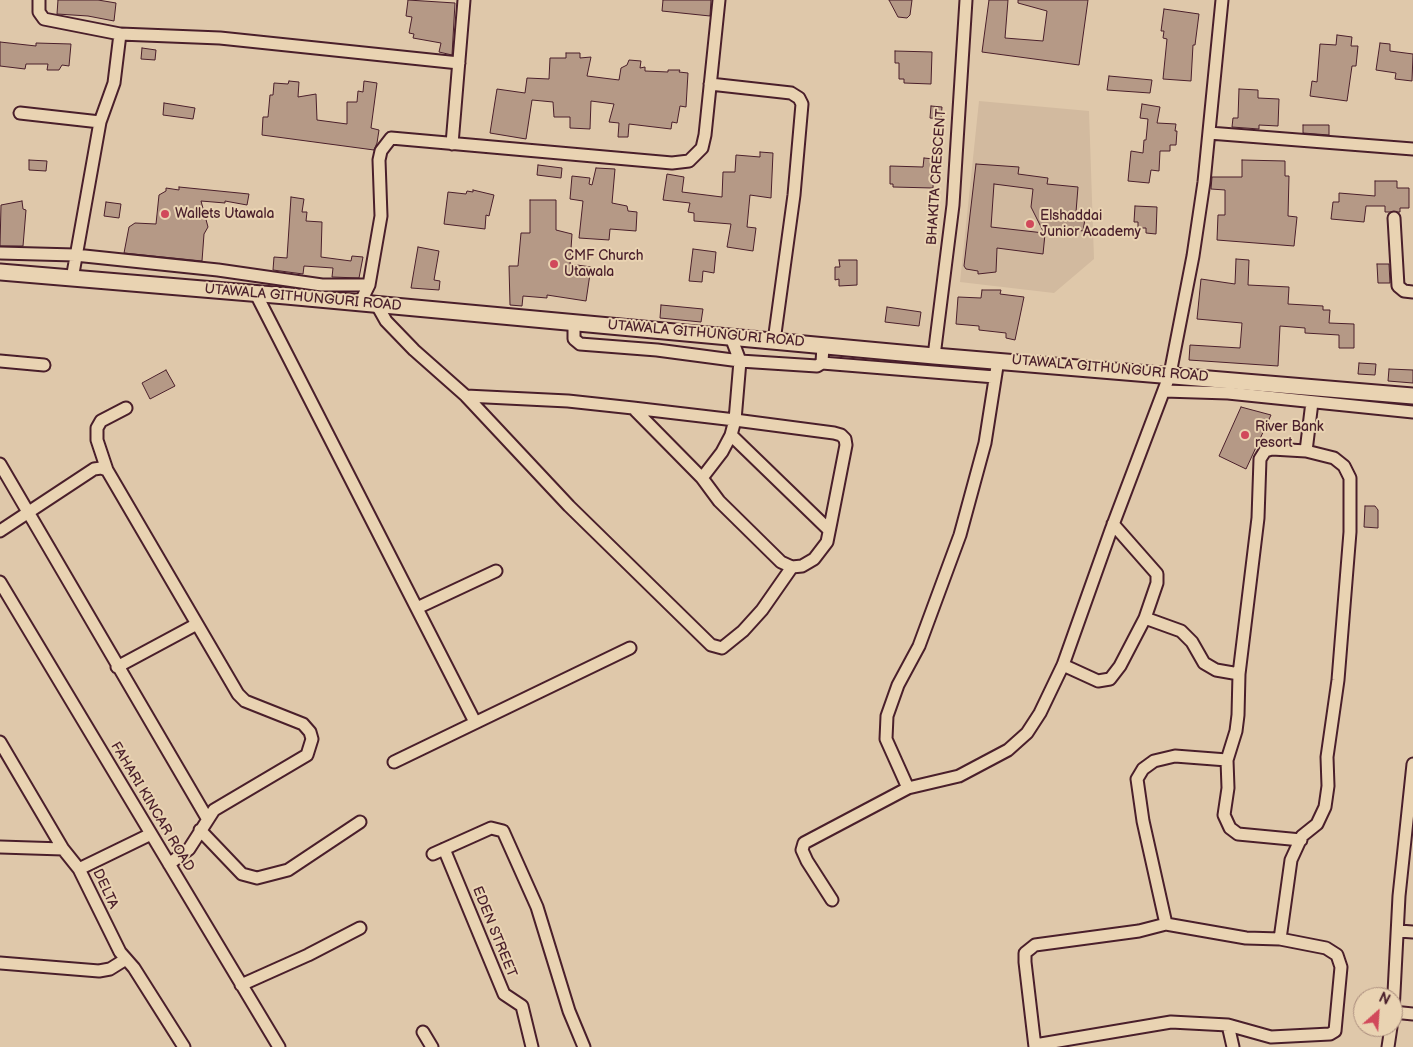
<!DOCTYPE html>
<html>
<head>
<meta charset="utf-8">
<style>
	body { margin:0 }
	#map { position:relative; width:1413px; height:1047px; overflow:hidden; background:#dfc8aa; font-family:"Balsamiq Sans",sans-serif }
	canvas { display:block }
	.north { position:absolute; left:1353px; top:987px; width:50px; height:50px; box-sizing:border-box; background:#e9d3b2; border:1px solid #a98b7c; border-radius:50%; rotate:26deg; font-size:14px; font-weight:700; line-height:20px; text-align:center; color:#4a1f2b }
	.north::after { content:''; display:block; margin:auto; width:18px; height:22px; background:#d1495b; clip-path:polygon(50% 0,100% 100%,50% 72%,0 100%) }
</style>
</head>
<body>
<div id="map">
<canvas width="1413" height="1047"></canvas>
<div class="north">N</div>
</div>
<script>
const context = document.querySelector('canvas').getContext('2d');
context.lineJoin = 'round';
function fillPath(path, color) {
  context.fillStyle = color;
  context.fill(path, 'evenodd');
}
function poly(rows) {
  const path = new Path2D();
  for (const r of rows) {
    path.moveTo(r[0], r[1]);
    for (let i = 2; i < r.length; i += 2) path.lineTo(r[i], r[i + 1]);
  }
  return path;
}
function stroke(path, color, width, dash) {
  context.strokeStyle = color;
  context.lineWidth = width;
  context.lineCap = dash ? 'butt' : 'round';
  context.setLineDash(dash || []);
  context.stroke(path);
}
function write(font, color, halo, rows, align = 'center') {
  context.font = font + ' "Balsamiq Sans",sans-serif';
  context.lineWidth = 4;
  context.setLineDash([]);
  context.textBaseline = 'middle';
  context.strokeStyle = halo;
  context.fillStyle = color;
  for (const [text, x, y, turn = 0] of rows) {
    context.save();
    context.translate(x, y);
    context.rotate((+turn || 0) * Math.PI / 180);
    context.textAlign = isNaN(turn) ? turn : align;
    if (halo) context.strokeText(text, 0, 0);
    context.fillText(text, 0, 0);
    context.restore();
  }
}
fillPath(poly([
	[979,101,1089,111,1094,259,1054,293,960,282]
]), '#d2ba9f');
const building = poly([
	[58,0,98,0,116,3,114,21,88,16,57,14,58,0],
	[408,0,455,3,452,55,439,52,441,43,413,38,414,34,409,33,412,17,406,16,408,0],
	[663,0,711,0,710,16,662,11,663,0],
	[889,0,912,0,910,15,907,18,898,17,889,0],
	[989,0,1008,0,1005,38,1043,41,1047,11,1018,3,1018,0,1088,0,1079,65,982,52,989,0],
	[1164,9,1199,14,1195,45,1193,45,1191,81,1163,79,1167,39,1163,38,1164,31,1161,31,1164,9],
	[1337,35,1352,37,1351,46,1358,46,1356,66,1352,66,1347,101,1310,96,1312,81,1317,82,1320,44,1336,45,1337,35],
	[0,42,36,46,36,43,71,44,69,66,62,65,59,70,47,70,48,64,26,64,25,69,0,66,0,42],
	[1380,43,1390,44,1390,51,1413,54,1412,81,1395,79,1396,73,1376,70,1380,43],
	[142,48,156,50,155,60,141,59,142,48],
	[895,51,932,52,931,84,904,83,904,79,899,79,899,63,895,63,895,51],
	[566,53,580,53,580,58,591,57,587,76,619,80,621,68,627,65,629,60,641,61,640,68,645,67,645,71,668,72,668,70,680,70,679,72,688,73,686,107,680,106,677,123,672,122,671,129,629,124,628,137,618,137,619,123,609,122,614,104,591,101,590,129,570,128,570,117,554,117,553,102,532,100,526,139,490,133,497,89,525,93,527,78,549,79,550,58,566,58,566,53],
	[1109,76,1152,80,1150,93,1107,90,1109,76],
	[289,81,299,82,298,97,316,94,317,120,347,124,347,102,357,102,358,91,363,92,364,81,377,83,371,128,379,130,377,143,374,150,262,135,263,117,268,117,270,95,273,95,274,83,288,84,289,81],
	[1239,89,1258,90,1258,98,1279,99,1278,126,1259,125,1259,129,1232,127,1233,118,1238,118,1239,89],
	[164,103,195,108,193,119,163,115,164,103],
	[1142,104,1160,107,1157,123,1176,124,1175,131,1177,131,1176,145,1170,145,1170,151,1160,151,1159,171,1151,170,1149,183,1128,181,1131,151,1143,153,1144,140,1146,140,1148,119,1140,118,1142,104],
	[931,106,942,107,941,119,930,118,931,106],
	[1303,125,1329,125,1329,135,1303,133,1303,125],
	[760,152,773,153,771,198,750,195,747,227,756,228,753,251,727,247,731,224,694,221,694,213,688,212,690,203,663,200,667,174,684,177,682,192,722,197,723,172,735,172,736,155,760,157,760,152],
	[924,158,934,159,933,188,893,187,893,184,890,184,890,166,923,167,924,158],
	[29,160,47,161,46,171,29,170,29,160],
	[1242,160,1285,161,1285,176,1289,176,1288,216,1297,217,1294,246,1217,240,1218,215,1225,215,1225,190,1211,189,1212,177,1242,177,1242,160],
	[976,164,1019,167,1018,174,1048,178,1047,184,1078,187,1076,212,1086,213,1083,231,1063,228,1063,233,1045,234,1043,254,997,248,996,272,978,274,978,271,966,269,964,266,976,164],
	[994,184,1033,189,1031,207,1044,233,991,227,994,184],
	[538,165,562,168,561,178,537,175,538,165],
	[596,168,615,169,612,203,627,206,628,211,637,212,636,231,610,229,609,240,579,238,583,201,570,199,572,176,590,178,589,184,592,185,596,168],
	[1375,181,1397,181,1397,188,1409,188,1409,208,1400,208,1400,212,1385,212,1385,206,1366,206,1364,222,1331,219,1333,202,1339,202,1339,193,1375,196,1375,181],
	[179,187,249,194,247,205,225,201,225,203,201,201,208,227,204,234,202,261,124,253,129,227,135,223,156,224,159,195,166,191,166,188,179,190,179,187],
	[473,190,494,195,489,216,486,215,485,229,444,224,448,192,466,194,467,191,473,192,473,190],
	[291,197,304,199,302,212,307,212,306,221,322,222,321,257,351,261,352,256,363,257,359,278,332,277,333,268,304,266,303,274,273,270,274,257,287,258,291,197],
	[530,200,556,200,556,230,572,234,570,264,591,267,586,301,547,295,547,298,523,296,522,306,510,305,509,266,518,266,521,233,530,233,530,200],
	[22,201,23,209,26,210,23,246,0,246,1,205,22,201],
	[106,202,121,204,119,218,104,216,106,202],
	[1135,206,1157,207,1156,234,1146,233,1146,228,1138,228,1138,222,1134,222,1135,206],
	[418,247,439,251,434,280,440,281,439,290,411,288,418,247],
	[693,249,716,252,714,273,703,271,702,282,689,281,693,249],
	[1236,259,1249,260,1248,285,1289,287,1288,304,1323,306,1323,310,1330,310,1329,323,1354,324,1354,348,1339,348,1339,335,1305,333,1305,328,1280,326,1278,366,1189,360,1190,345,1240,348,1242,323,1197,319,1201,279,1235,284,1236,259],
	[839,260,857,260,857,285,839,286,839,279,835,280,835,267,840,267,839,260],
	[1377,264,1389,264,1390,283,1378,283,1377,264],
	[982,290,1001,290,1000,294,1024,297,1015,340,1006,338,1006,333,979,330,979,326,956,324,958,297,981,298,982,290],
	[661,305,703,309,701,322,660,318,661,305],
	[887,307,921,312,919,326,885,322,887,307],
	[1359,363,1376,364,1375,375,1358,374,1359,363],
	[1389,369,1413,370,1413,383,1388,381,1389,369],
	[166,370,175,386,150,399,142,383,166,370],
	[1241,407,1271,415,1246,469,1219,456,1241,407],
	[1365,506,1375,506,1378,510,1378,528,1364,527,1365,506]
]);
fillPath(building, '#b59986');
stroke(building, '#4a1f2b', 1);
const street = poly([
	[120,34,220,38,459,63],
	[710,84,791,93,799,98,802,104,794,195,774,341],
	[20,113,100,122,114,83,120,34,44,19,39,12,39,0],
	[1209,133,1413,149],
	[452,144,464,0],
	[1394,218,1398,286,1404,291,1413,292],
	[0,253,75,255,218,270,322,285,369,285],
	[72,279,100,122],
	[256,294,475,722],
	[360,303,369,285,381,216,379,160,381,151,391,138,672,163,689,161,702,148,705,135,719,0],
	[377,305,386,321,414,350,466,396,569,506,711,645,722,648,743,631,762,610,792,567],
	[574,322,574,339,580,344,657,350,740,361,817,366,822,363,823,345],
	[934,356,953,205,966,0],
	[0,361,44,365],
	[822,363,995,377],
	[1164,391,1228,393,1413,412],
	[466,396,568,401,633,408,735,420,834,433,841,435,845,439,846,445,831,522,827,542,814,559,802,566,792,567,781,562,719,501,702,478,633,408],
	[731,435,829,530],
	[0,464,207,818],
	[107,470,97,440,97,428,101,421,126,408],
	[702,478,722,452,731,435,735,420,740,361,731,337],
	[1113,524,1157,574,1157,583,1145,618],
	[0,531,94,469,101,468,107,470,238,694,245,701,303,724,310,732,312,739,307,755,214,810,189,849,169,864],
	[0,582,279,1047],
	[417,608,496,571],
	[1063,665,1098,681,1110,679,1120,666,1145,618,1181,631,1192,642,1204,663,1216,670,1239,674],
	[117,667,197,624],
	[0,742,63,849,79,869,120,952,134,968,184,1047],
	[1227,760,1236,731,1238,715,1239,674,1258,518,1260,459,1265,451,1272,449,1306,451],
	[394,762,630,648],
	[908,788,886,739,887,716,898,685,919,646,960,535,985,443,998,360],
	[200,830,242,874,257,878,288,870,360,822],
	[0,847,63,849],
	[444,849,504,994,522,1006,532,1047],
	[433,854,491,828,503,831,537,907,569,1011,584,1047],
	[79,869,151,834],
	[832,900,807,861,802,850,804,843,908,788,959,776,1008,750,1027,733,1040,713,1063,665,1111,530,1170,374,1193,256,1204,182,1222,0],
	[1166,924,1143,821,1137,779,1143,769,1154,761,1175,756,1227,760,1228,788,1224,815,1230,828,1238,834,1301,840],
	[1399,931,1413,932],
	[0,963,99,971,110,969,126,959],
	[241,985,308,955,360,928],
	[1393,1012,1399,896,1413,764],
	[1393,1012,1413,1014],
	[1228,1025,1233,1047],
	[423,1032,432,1047],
	[1035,1045,1171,1022,1228,1025,1271,1037,1330,1034,1335,1031,1341,967,1337,955,1326,948,1280,939,1291,860,1302,836,1317,824,1325,807,1328,786,1327,757,1338,680,1350,532,1350,478,1344,466,1334,458,1306,451,1312,402],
	[1035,1047,1025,962,1025,953,1035,945,1139,931,1166,924,1246,938,1280,939],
	[1388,1047,1391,1027]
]);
const secondary = poly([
	[0,272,286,296,934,356,1413,396]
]);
stroke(street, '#4a1f2b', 15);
stroke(secondary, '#4a1f2b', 19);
stroke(street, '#e9d3b2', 11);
stroke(secondary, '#e9d3b2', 15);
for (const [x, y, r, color] of [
	[165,214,5,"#d1495b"],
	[1030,224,5,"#d1495b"],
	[554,264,5,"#d1495b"],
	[1245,435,5,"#d1495b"]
]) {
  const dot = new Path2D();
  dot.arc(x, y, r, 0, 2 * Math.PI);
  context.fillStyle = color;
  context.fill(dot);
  stroke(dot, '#e9d3b2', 2);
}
write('14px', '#4a1f2b', '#e9d3b2', [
	["BHAKITA CRESCENT",937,177,-86],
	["UTAWALA GITHUNGURI ROAD",303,298,5],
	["UTAWALA GITHUNGURI ROAD",706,334,5],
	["UTAWALA GITHUNGURI ROAD",1110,369,5],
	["FAHARI KINCAR ROAD",152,807,59],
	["DELTA",105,889,65],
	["EDEN STREET",494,932,68]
]);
write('14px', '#4a1f2b', '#e9d3b2', [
	["Wallets Utawala",175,214],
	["Elshaddai",1040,216],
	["Junior Academy",1040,232],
	["CMF Church",564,256],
	["Utawala",564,272],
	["River Bank",1255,427],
	["resort",1255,443]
], 'left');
</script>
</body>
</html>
